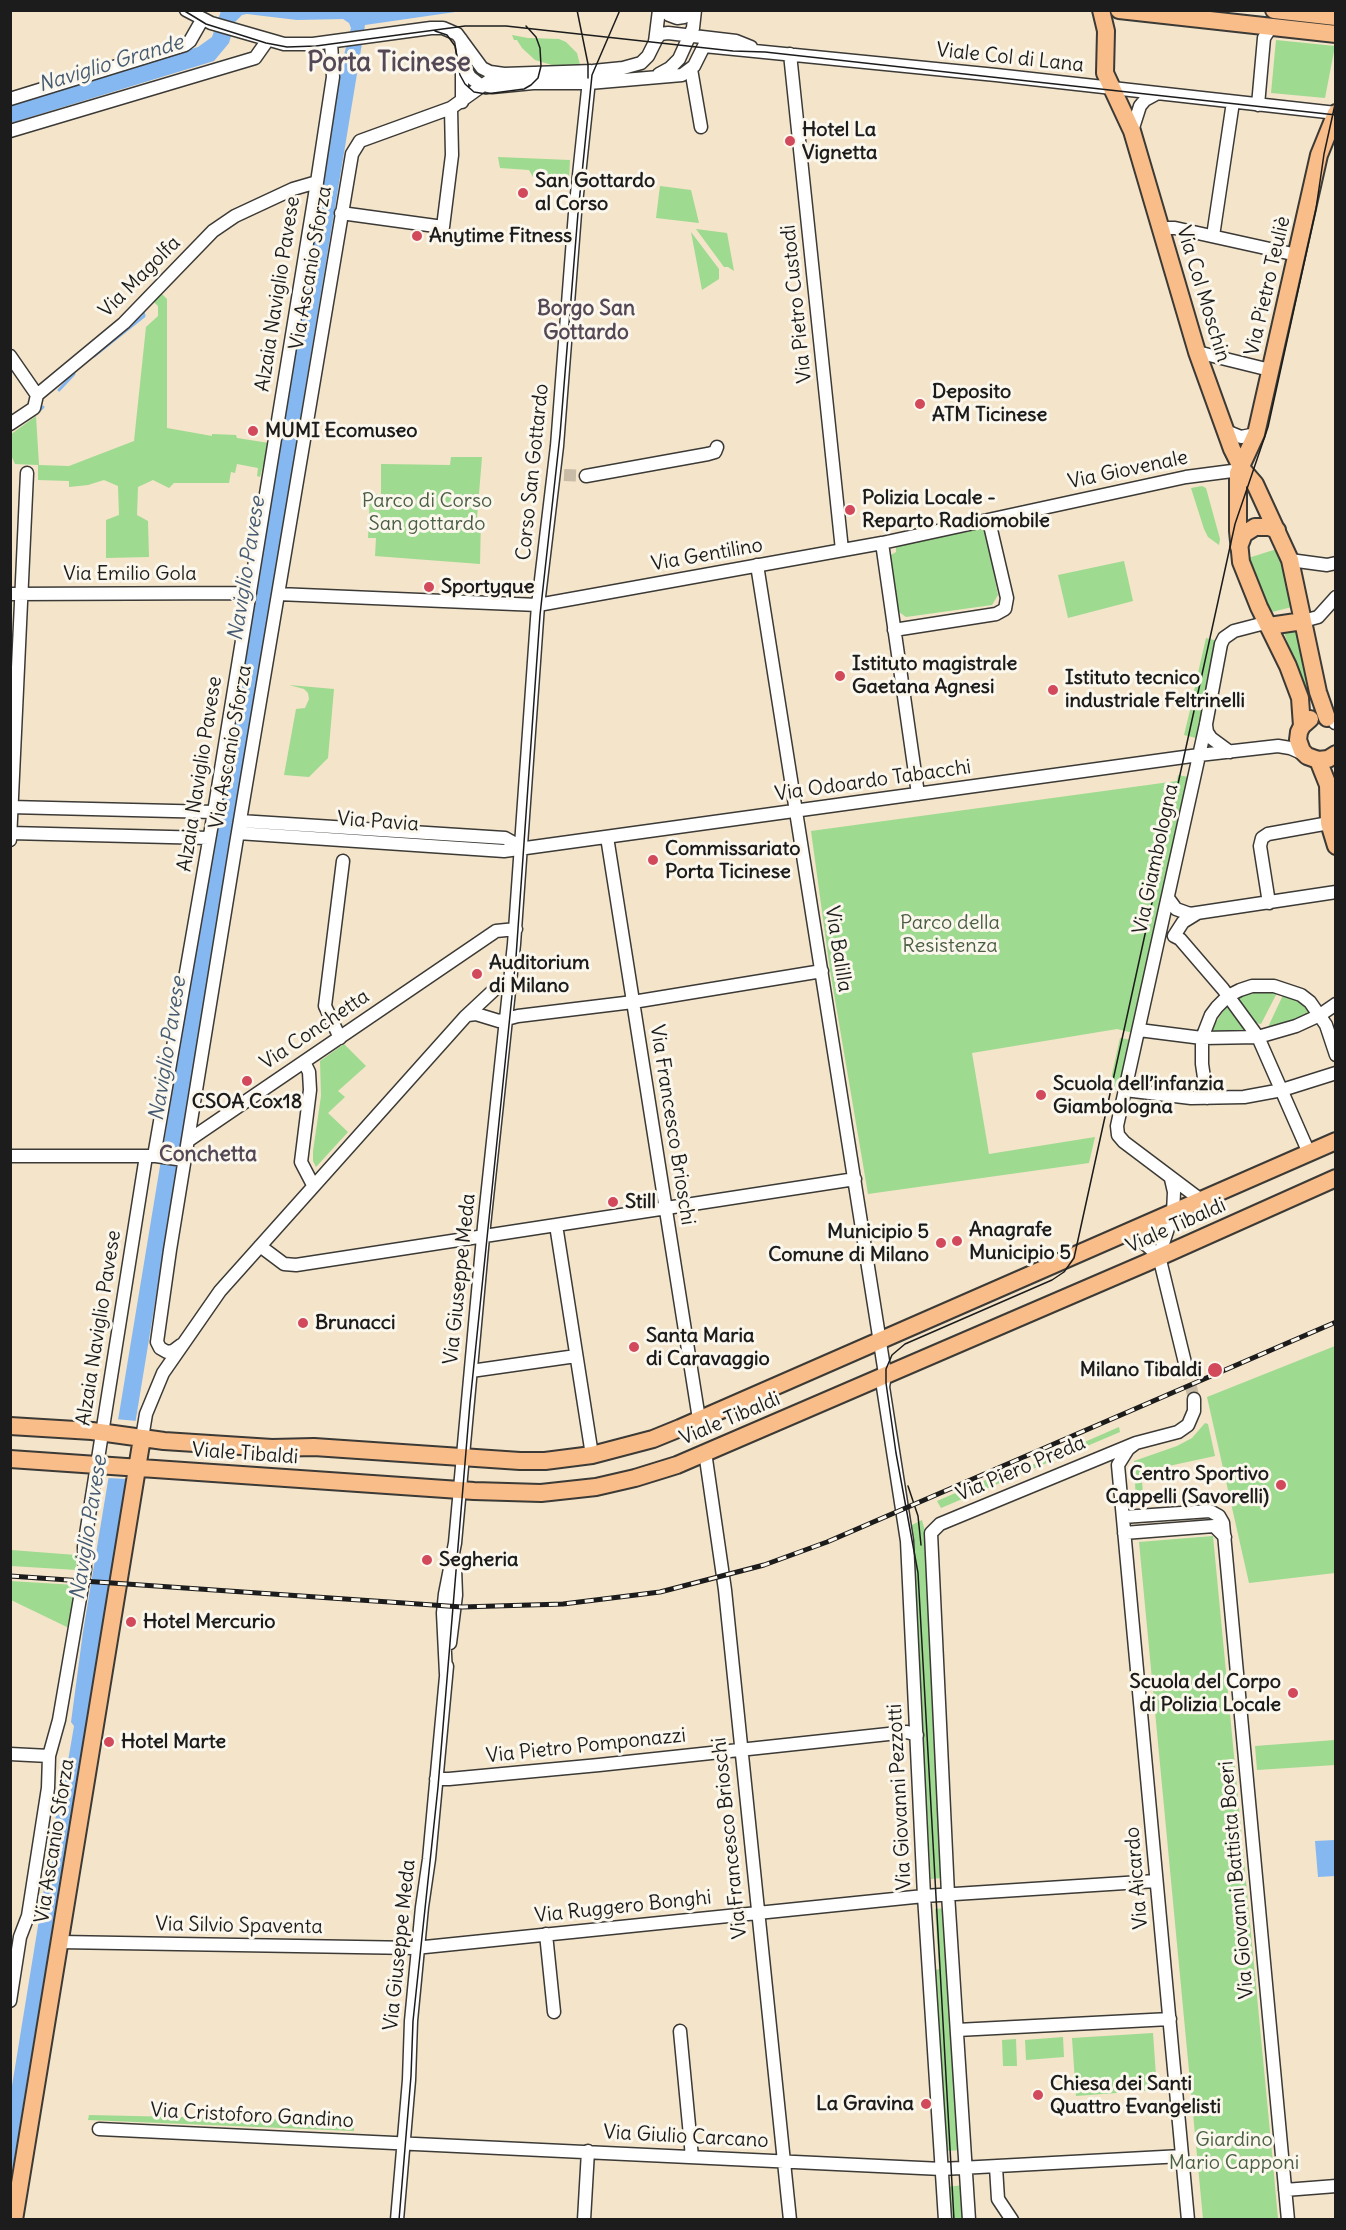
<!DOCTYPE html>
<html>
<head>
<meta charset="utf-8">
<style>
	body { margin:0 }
	#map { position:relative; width:1346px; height:2230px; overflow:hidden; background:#f3e4ca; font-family:Delius,sans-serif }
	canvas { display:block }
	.frame { position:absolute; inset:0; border:12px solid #1c1c1c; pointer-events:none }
</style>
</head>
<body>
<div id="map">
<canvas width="1346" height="2230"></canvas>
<div class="frame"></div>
</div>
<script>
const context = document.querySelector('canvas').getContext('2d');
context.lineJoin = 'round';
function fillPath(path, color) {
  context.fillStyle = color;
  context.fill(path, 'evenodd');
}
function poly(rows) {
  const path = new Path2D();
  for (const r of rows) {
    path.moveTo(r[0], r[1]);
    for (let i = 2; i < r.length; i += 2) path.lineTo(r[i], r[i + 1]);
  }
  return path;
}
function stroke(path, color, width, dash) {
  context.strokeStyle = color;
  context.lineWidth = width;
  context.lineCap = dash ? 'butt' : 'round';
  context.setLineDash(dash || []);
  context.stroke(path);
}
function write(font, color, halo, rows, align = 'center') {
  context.font = font + ' Delius,sans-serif';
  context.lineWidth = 6;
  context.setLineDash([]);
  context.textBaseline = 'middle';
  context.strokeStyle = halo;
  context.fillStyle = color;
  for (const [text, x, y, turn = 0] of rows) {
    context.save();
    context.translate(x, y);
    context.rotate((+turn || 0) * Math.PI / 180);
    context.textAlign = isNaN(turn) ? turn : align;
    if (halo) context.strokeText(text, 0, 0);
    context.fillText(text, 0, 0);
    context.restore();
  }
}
fillPath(poly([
	[512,35,528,38,559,39,566,42,577,53,580,65,552,65,535,60,522,48,517,40,514,40],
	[1276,40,1335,46,1325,98,1271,93],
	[498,157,570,160,569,179,533,177,529,170,500,168],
	[660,186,691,190,699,223,656,218],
	[696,229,727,233,734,271,728,267,724,267],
	[691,232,719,269,719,279,702,290],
	[160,292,167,299,167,428,212,436,212,434,236,435,237,438,269,443,260,477,257,476,258,468,237,464,235,473,231,472,229,483,174,483,169,488,153,480,138,487,137,515,148,521,149,557,106,558,106,520,119,515,118,486,104,480,88,485,69,487,69,481,38,480,38,465,15,464,11,455,10,435,36,416,39,465,69,466,134,441,146,327,158,316,158,306,153,301],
	[451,457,482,457,477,518,481,518,480,564,375,556,376,538,368,538,370,494,381,494,381,464,450,465],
	[1202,486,1206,488,1220,539,1219,545,1208,537,1204,529,1191,488],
	[985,528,998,595,992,605,906,617,899,612,889,556,896,552,896,546],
	[1280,548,1292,607,1272,612,1265,604,1245,559],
	[1124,561,1133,601,1068,618,1058,575],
	[1299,629,1311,690,1308,693,1304,692,1284,632],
	[1206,638,1218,641,1205,698,1193,695],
	[289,685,334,689,328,758,309,777,284,775,296,709,305,708,309,699,308,693,304,689],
	[1192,702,1203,705,1196,738,1184,735],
	[1178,775,1188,777,1133,1033,1117,1029,972,1053,989,1154,1095,1137,1089,1163,868,1194,830,970,811,831,1177,781],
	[1246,991,1278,991,1261,1024,1256,1023,1235,997],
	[1284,993,1297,997,1314,1014,1268,1027],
	[1228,1004,1247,1031,1213,1031,1211,1030],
	[1120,1038,1132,1040,1121,1091,1109,1088],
	[344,1044,366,1066,338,1091,345,1097,328,1113,348,1132,316,1167,313,1161,313,1151,321,1096,320,1061],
	[1335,1346,1335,1573,1249,1583,1207,1397],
	[1205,1423,1208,1424,1215,1456,1141,1472,1144,1502,1136,1503,1134,1461,1177,1446,1192,1438],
	[1119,1427,1120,1432,941,1508,937,1501,1025,1463,1027,1467],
	[922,1520,926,1535,942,1878,931,1879,910,1526],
	[1213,1536,1272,2153,1278,2219,1203,2219,1139,1542],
	[11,1550,76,1555,77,1570,11,1566],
	[10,1581,75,1585,69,1628,11,1600],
	[1335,1740,1335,1765,1257,1770,1255,1746],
	[946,1908,962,2150,946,2151,935,1970,939,1969,935,1909],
	[1153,2033,1157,2090,1076,2096,1072,2038],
	[1063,2037,1064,2057,1026,2060,1025,2040],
	[1016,2039,1017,2066,1003,2066,1002,2040],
	[89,2115,354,2121,354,2131,88,2120],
	[963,2185,965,2219,949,2219,947,2187]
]), '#9eda8f');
fillPath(poly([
	[221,11,462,11,365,25,11,2179,11,2092,63,1772,67,1767,74,1726,71,1722,83,1632,343,59,351,28,349,23,343,19,297,20,247,14,242,15,235,22,229,43,214,61,11,123,11,103,198,47,212,37],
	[1335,1840,1335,1876,1318,1877,1315,1841]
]), '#85b7f1');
fillPath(poly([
	[115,1419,137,1421,128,1479,106,1478]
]), '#f3e4ca');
stroke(poly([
	[94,356,144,316,143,311],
	[59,390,74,374],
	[41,409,43,407],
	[10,430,32,416]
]), '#85b7f1', 3);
stroke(poly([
	[564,475,586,476],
	[1186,1367,1194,1399]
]), '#c8bca7', 12, [12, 6]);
const minor = poly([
	[186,10,211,23,284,44,313,44,431,28,443,28,457,34,482,68,490,72,504,74,593,71,623,68,641,63,648,56,655,42,659,10],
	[664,10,669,15,677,18,684,17,693,10],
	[461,39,466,70,470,77,479,84,492,87,533,83,589,83,682,75,694,66,704,46,996,75,1336,113],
	[655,41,660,34,668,33,736,41,751,47],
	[790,54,842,550],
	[691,69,701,127],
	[659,74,670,68,679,59,693,28,695,10],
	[10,99,185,45,190,41,202,20],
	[462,102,462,65],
	[1258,105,1264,38,1271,27],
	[10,131,255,58,267,41],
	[1132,131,1140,106,1145,100,1156,94],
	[341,213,443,227,452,155,451,108],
	[1162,231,1168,228,1175,228,1297,255],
	[1213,236,1233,102],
	[1197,352,1270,370],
	[10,356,37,395],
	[10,424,34,408,37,395,124,323,213,231,235,216,293,189,317,182],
	[1226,431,1241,437,1256,434],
	[586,476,708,454,715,452,717,447],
	[882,543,918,794],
	[1290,560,1327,565,1336,563],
	[757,565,885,1374,883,1387,907,1541,924,1896,945,2220],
	[10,594,250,593],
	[278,594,538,605,882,543,1186,477,1232,471,1240,467],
	[1303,621,1318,617,1336,597],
	[894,630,996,614,1005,609,1007,598,989,521],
	[1335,723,1336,723],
	[1206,725,1207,732,1211,738,1230,752],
	[10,807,214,812],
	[240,821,505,838,521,847],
	[10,833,209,838],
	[238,833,504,851,1199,755,1278,746,1290,748,1306,755],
	[607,837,699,1419],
	[10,840,27,473],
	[1168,898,1176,909,1190,914,1336,892],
	[1269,903,1260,846,1262,838,1268,834,1329,823],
	[1174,936,1180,939,1223,989,1258,1037,1309,1153],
	[1174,936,1183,922,1196,914],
	[468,1015,476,1014,499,1021,518,1016,633,1002,822,971],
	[1139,1030,1202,1038,1258,1037,1296,1026,1320,1015,1336,1004],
	[340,1038,325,1006,343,861],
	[304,1062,309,1072,310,1090,301,1162,313,1185],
	[1125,1090,1191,1098,1244,1097,1282,1090,1336,1073],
	[1207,1098,1202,1064,1202,1038,1211,1015,1217,1007,1228,996,1240,990,1252,986,1274,986,1301,995,1310,1002,1326,1025,1336,1055],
	[189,1140,496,931,516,929],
	[10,1156,156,1156,184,1160],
	[154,1156,214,812,317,182,333,77,331,42],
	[1201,1200,1124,1142,1118,1135,1117,1126,1206,724,1221,644,1224,638,1234,631,1261,624,1269,626],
	[556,1225,592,1455],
	[1130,1231,1159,1256],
	[260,1246,284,1264,296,1265,855,1179],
	[1159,1256,1186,1367],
	[1159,1256,1173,1213,1174,1192,1171,1179],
	[181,1345,173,1351,167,1352,160,1348,157,1342,170,1250,236,844,352,154,360,141,451,108,493,78,504,74],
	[471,1371,576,1356],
	[142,1438,146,1414,163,1373,220,1291,465,1017,495,989,510,984],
	[705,1452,725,1590,790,2220],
	[1123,1517,1210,1511,1219,1516,1223,1523,1288,2220],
	[1124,1533,1214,1526,1225,1537],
	[450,1643,456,1595,455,1568],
	[446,1674,443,1613,445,1594,455,1543,484,1226,514,944,538,605,557,446,575,213,590,71],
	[10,1754,49,1756],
	[436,1779,449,1779,599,1765,907,1732,917,1735],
	[546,1934,554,2012],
	[60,1942,415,1948,924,1896,1156,1881],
	[10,2001,20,1937,28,1916,48,1788,49,1756,59,1720,85,1569,84,1547,146,1156],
	[957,2030,1170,2019],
	[680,2031,692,2157],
	[99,2129,942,2169,1182,2156],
	[996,2167,998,2199,1012,2220],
	[1285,2190,1336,2186],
	[397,2220,409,2080,411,2021,422,1907,429,1859,447,1666],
	[584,2220,588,2151],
	[969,2220,948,1894,931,1533,940,1524,1136,1443],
	[1188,2220,1118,1465,1128,1449,1136,1443,1178,1432,1188,1425,1194,1411,1194,1399]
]);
const major = poly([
	[1101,10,1106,31,1105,73,1132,131,1197,352,1232,449,1242,469,1255,484,1290,560,1318,692,1327,718],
	[1119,10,1336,34],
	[1274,10,1336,17],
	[1239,547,1244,534,1255,527,1269,527,1277,530],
	[1269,626,1303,621],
	[1310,719,1302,726,1299,732,1298,740,1302,751,1307,756,1318,760,1328,759,1336,754],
	[1302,726,1300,698,1288,666,1259,607,1241,562,1238,531,1238,473,1256,434,1319,155,1336,113],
	[1318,760,1328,785,1329,823,1336,846],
	[10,1426,92,1431,164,1441,272,1448,314,1447,520,1461,545,1461,592,1455,653,1439,680,1428,1336,1141],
	[10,1459,474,1491,541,1493,596,1487,635,1478,677,1465,1146,1263,1336,1178],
	[14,2220,142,1438]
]);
stroke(minor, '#3c3a36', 15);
stroke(major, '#3c3a36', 20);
stroke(minor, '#fff', 12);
stroke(major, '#f8bd89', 16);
stroke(poly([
	[183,10,206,24,266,43,287,47,316,46,465,26,506,26,733,51,765,52,1336,115],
	[577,10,588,64,588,78],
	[435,31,447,35,455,46,460,75,465,84,474,92,486,94,524,89,531,85,538,78,541,66,540,48,536,37,526,26],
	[908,1486,918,1516,921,1545],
	[399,2220,411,2076,413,2021,438,1787,470,1403,516,957,540,615,560,435,578,213,592,75,620,10],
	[954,2220,918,1573,896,1453,886,1383,886,1369,892,1355,905,1344,1052,1280,1064,1272,1074,1258,1235,524,1268,427,1316,209,1324,154,1336,100]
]), '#1c1c1c', 1.5);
const rail = poly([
	[10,1576,462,1607,563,1604,660,1592,764,1565,827,1542,1336,1322]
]);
stroke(rail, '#1c1c1c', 5);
stroke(rail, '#fbf7ec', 3, [9]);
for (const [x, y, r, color] of [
	[790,141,6,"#d1495b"],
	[523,193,6,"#d1495b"],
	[417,236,6,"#d1495b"],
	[920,404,6,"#d1495b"],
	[253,431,6,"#d1495b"],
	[850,510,6,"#d1495b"],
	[429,587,6,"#d1495b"],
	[840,676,6,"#d1495b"],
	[1053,690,6,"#d1495b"],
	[653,860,6,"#d1495b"],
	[477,974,6,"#d1495b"],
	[247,1081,6,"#d1495b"],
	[1041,1095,6,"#d1495b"],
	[613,1202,6,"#d1495b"],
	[957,1241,6,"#d1495b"],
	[941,1243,6,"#d1495b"],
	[303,1323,6,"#d1495b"],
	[634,1347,6,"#d1495b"],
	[1215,1370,8,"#d1495b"],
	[1281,1485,6,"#d1495b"],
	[427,1560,6,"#d1495b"],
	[131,1622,6,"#d1495b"],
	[1293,1693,6,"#d1495b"],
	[109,1742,6,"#d1495b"],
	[1038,2095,6,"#d1495b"],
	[926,2104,6,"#d1495b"]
]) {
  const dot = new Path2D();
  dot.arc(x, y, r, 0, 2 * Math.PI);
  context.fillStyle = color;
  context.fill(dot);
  stroke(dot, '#fbf7ec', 2);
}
write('20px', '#1c1c1c', '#fbf7ec', [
	["Viale Col di Lana",1010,58,6],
	["Via Ascanio Sforza",311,268,-80],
	["Via Magolfa",140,277,-45],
	["Via Pietro Teuliè",1268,286,-77],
	["Alzaia Naviglio Pavese",278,294,-81],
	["Via Col Moschin",1203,294,73],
	["Via Pietro Custodi",797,304,-96],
	["Via Giovenale",1128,470,-12],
	["Corso San Gottardo",533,472,-84],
	["Via Gentilino",707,555,-10],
	["Via Emilio Gola",130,574],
	["Via Ascanio Sforza",231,747,-80],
	["Alzaia Naviglio Pavese",200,774,-81],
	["Via Odoardo Tabacchi",873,781,-8],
	["Via Pavia",378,822,4],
	["Via Giambologna",1156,859,-78],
	["Via Balilla",838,949,81],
	["Via Conchetta",315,1030,-34],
	["Via Francesco Brioschi",672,1125,81],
	["Viale Tibaldi",1176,1226,-24],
	["Via Giuseppe Meda",460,1279,-84],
	["Alzaia Naviglio Pavese",99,1328,-81],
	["Viale Tibaldi",730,1419,-23],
	["Viale Tibaldi",245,1454,4],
	["Via Piero Preda",1021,1469,-23],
	["Via Pietro Pomponazzi",586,1746,-6],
	["Via Giovanni Pezzotti",900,1797,-93],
	["Via Francesco Brioschi",730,1838,-96],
	["Via Ascanio Sforza",55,1841,-81],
	["Via Aicardo",1137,1878,-95],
	["Via Giovanni Battista Boeri",1237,1880,-95],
	["Via Ruggero Bonghi",623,1907,-6],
	["Via Silvio Spaventa",239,1926,1],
	["Via Giuseppe Meda",400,1945,-84],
	["Via Cristoforo Gandino",252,2116,3],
	["Via Giulio Carcano",686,2137,3]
]);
write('bold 20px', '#1c1c1c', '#fbf7ec', [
	["Hotel La",802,130],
	["Vignetta",802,153],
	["San Gottardo",535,181],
	["al Corso",535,204],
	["Anytime Fitness",429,236],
	["Deposito",932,392],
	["ATM Ticinese",932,415],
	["MUMI Ecomuseo",265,431],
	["Polizia Locale -",862,498],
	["Reparto Radiomobile",862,521],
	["Sportyque",441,587],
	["Istituto magistrale",852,664],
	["Gaetana Agnesi",852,687],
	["Istituto tecnico",1065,678],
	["industriale Feltrinelli",1065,701],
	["Commissariato",665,849],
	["Porta Ticinese",665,872],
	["Auditorium",489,963],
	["di Milano",489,986],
	["Scuola dell’infanzia",1053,1084],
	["Giambologna",1053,1107],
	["CSOA Cox18",247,1102,"center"],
	["Still",625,1202],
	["Anagrafe",969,1230],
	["Municipio 5",969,1253],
	["Municipio 5",929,1232,"right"],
	["Comune di Milano",929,1255,"right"],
	["Brunacci",315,1323],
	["Santa Maria",646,1336],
	["di Caravaggio",646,1359],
	["Milano Tibaldi",1202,1370,"right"],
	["Centro Sportivo",1269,1474,"right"],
	["Cappelli (Savorelli)",1269,1497,"right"],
	["Segheria",439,1560],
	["Hotel Mercurio",143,1622],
	["Scuola del Corpo",1281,1682,"right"],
	["di Polizia Locale",1281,1705,"right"],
	["Hotel Marte",121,1742],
	["Chiesa dei Santi",1050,2084],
	["Quattro Evangelisti",1050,2107],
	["La Gravina",914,2104,"right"]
], 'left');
write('20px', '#4a5e44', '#fbf7ec', [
	["Parco di Corso",427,501],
	["San gottardo",427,524],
	["Parco della",950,923],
	["Resistenza",950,946],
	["Giardino",1234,2140],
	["Mario Capponi",1234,2163]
]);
write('italic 21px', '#465a71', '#fbf7ec', [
	["Naviglio Grande",111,64,-17],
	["Naviglio Pavese",247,569,-81],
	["Naviglio Pavese",168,1049,-81],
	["Naviglio Pavese",89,1528,-81]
]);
write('bold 21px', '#544856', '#fbf7ec', [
	["Borgo San",586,309],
	["Gottardo",586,333],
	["Conchetta",208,1155]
]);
write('bold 26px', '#544856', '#fbf7ec', [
	["Porta Ticinese",389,64]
]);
</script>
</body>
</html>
